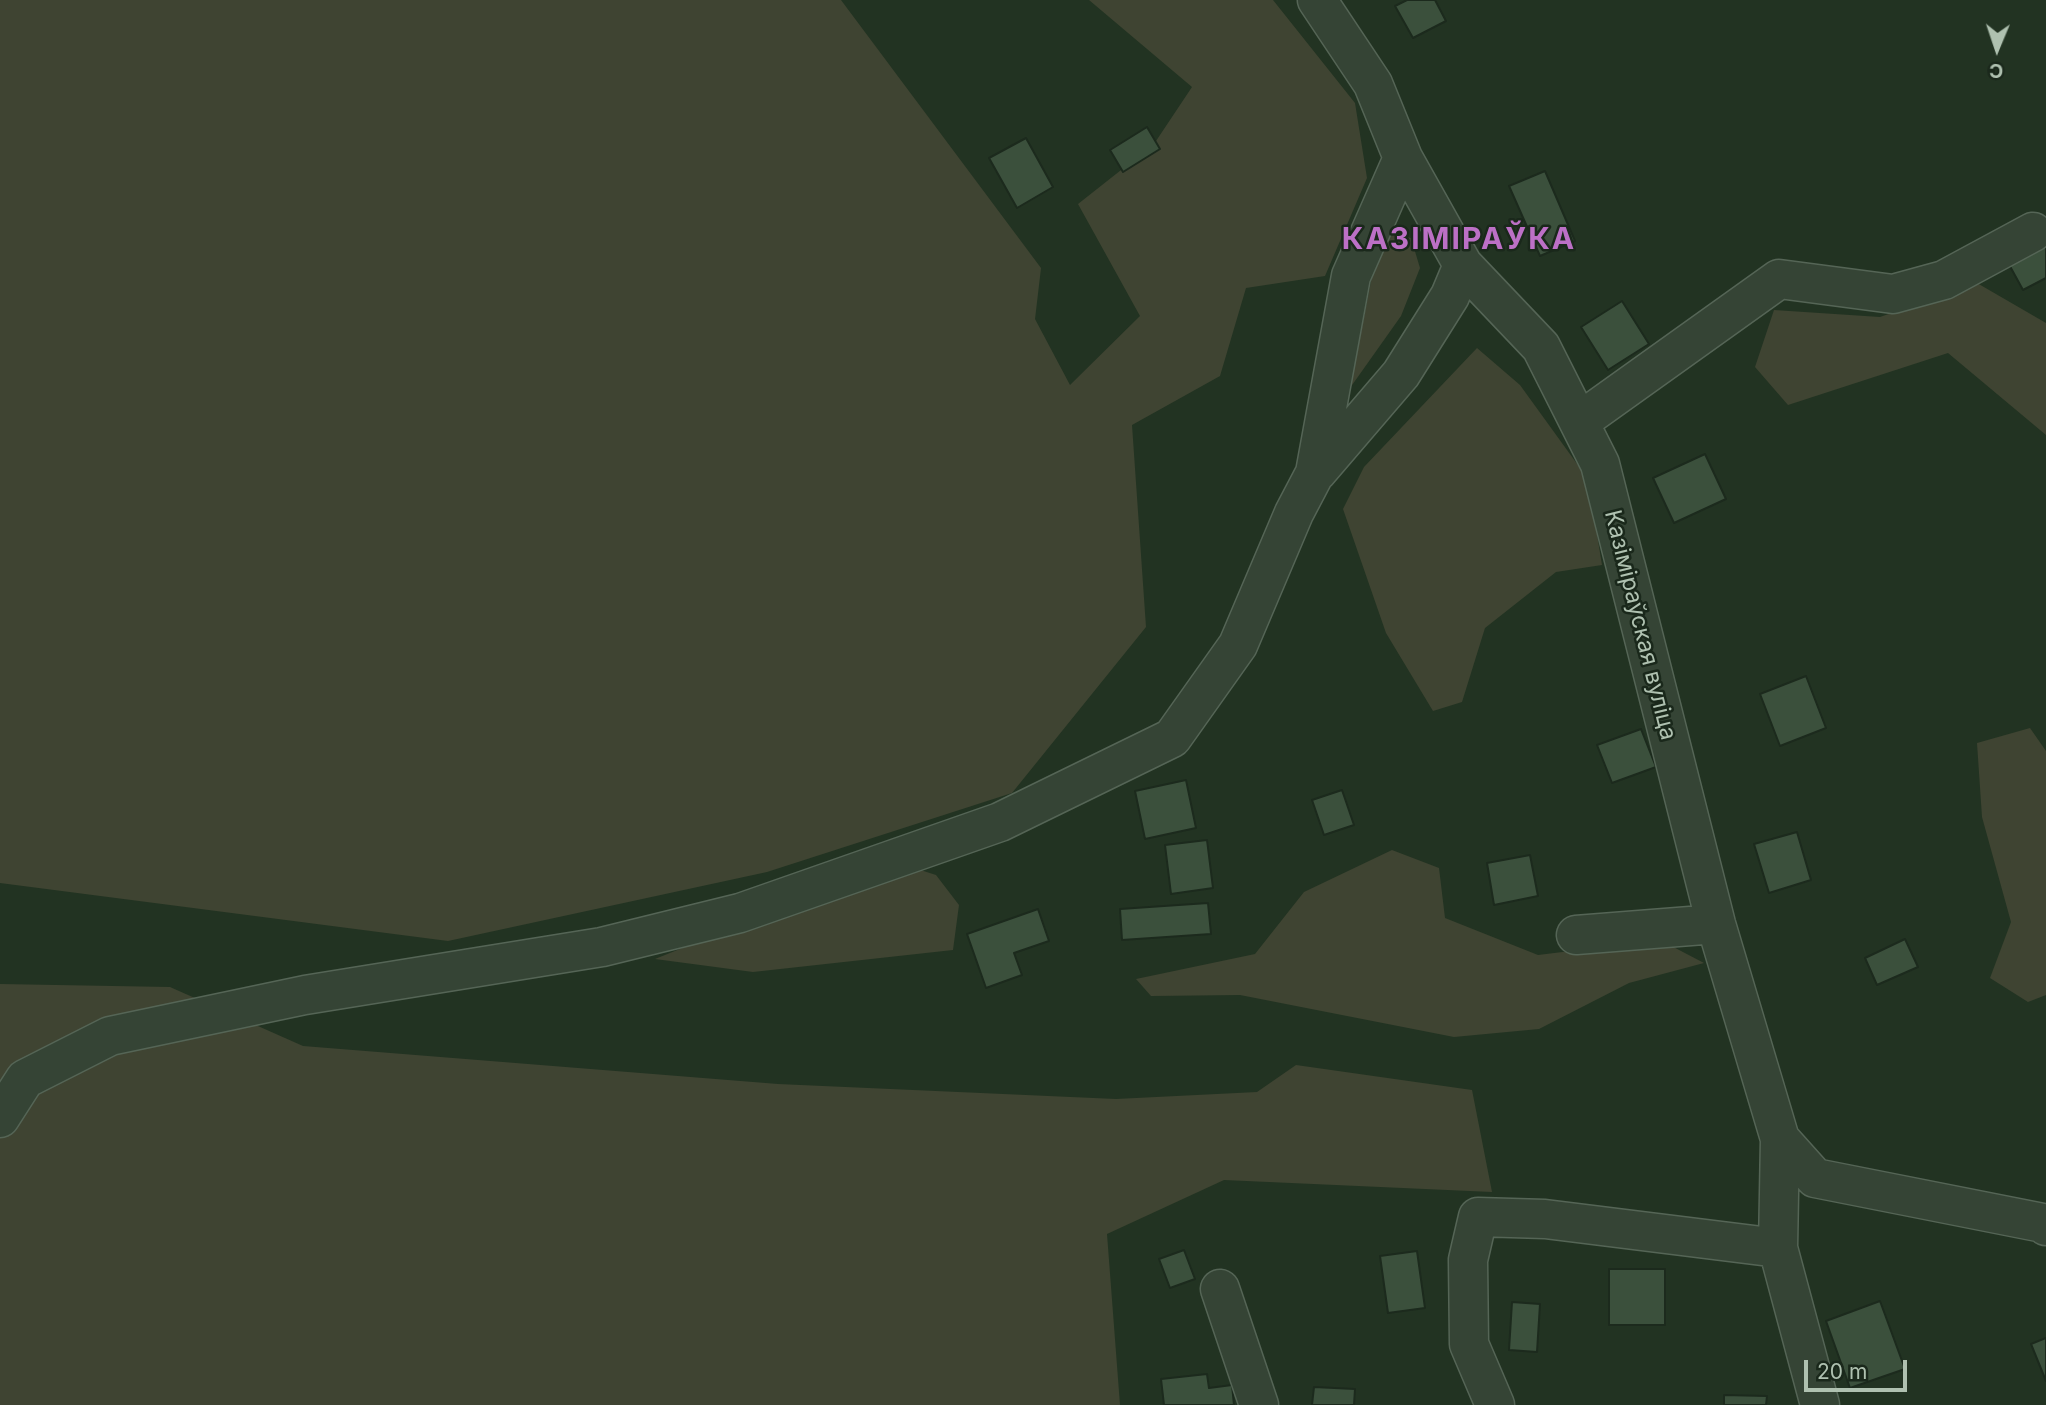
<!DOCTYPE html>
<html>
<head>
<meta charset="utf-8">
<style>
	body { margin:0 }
	#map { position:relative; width:2046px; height:1405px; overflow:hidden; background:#232; font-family:Inter,sans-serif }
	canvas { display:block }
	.north { position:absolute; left:1962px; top:14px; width:70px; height:70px; -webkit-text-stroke:5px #1a281b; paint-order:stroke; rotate:182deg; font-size:19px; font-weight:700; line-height:28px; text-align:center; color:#afc1b0 }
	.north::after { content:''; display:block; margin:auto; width:24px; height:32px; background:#afc1b0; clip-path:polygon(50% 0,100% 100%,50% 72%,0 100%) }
	.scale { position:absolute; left:1804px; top:1360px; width:103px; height:32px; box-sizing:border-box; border:4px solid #afc1b0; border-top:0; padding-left:9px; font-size:21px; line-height:24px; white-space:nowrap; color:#afc1b0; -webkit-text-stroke:5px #1a281b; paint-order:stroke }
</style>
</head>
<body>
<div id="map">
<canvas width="2046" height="1405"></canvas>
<div class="north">С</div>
<div class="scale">20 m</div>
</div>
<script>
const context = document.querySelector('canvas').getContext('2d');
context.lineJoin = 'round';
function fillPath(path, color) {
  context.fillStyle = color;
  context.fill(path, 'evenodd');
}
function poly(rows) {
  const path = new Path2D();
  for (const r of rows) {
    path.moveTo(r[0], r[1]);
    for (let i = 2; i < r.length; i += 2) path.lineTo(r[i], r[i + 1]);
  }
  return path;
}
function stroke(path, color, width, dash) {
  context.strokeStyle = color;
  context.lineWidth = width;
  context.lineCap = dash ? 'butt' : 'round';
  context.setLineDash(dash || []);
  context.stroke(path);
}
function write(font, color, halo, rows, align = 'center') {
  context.font = font + ' Inter,sans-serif';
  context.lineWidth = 5;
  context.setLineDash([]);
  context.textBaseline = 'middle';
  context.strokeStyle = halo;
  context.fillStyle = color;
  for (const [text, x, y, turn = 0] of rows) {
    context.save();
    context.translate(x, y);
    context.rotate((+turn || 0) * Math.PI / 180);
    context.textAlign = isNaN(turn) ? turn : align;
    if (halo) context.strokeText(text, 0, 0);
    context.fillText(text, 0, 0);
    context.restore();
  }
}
fillPath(poly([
	[0,0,841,0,1041,268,1035,319,1070,385,1140,316,1078,204,1154,144,1192,87,1089,0,1273,0,1355,103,1367,178,1325,276,1246,288,1220,376,1132,425,1146,627,1012,793,767,872,448,941,0,883],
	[1392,234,1411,238,1420,268,1401,316,1350,388,1375,261],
	[1977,283,2046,323,2046,435,1948,353,1788,405,1755,367,1774,310,1880,317],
	[1477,348,1520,385,1588,479,1602,565,1556,572,1485,628,1462,702,1433,711,1386,633,1343,509,1364,467],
	[2030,728,2046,751,2046,995,2028,1002,1990,978,2011,922,1982,817,1977,743],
	[1392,850,1439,868,1445,918,1538,955,1660,940,1704,963,1629,983,1539,1029,1454,1037,1240,995,1151,996,1136,979,1255,954,1304,892],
	[908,866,936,875,959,905,953,950,753,972,655,959,722,932],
	[0,984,170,987,303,1046,778,1084,1116,1099,1257,1092,1296,1065,1472,1090,1492,1192,1224,1180,1107,1234,1120,1405,0,1405]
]), '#3f4432');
const building = poly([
	[1407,0,1435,0,1446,21,1413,38,1395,6,1407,0],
	[1147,127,1160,149,1123,172,1110,150,1147,127],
	[1026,138,1053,187,1017,208,989,158,1026,138],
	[1545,171,1575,241,1540,256,1509,186,1545,171],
	[2046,238,2046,278,2023,290,2006,259,2046,238],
	[1622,301,1649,344,1608,370,1581,327,1622,301],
	[1705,454,1726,499,1674,523,1653,478,1705,454],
	[1806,676,1826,728,1780,746,1760,694,1806,676],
	[1641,729,1656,767,1612,783,1597,745,1641,729],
	[1186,780,1196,828,1145,839,1135,791,1186,780],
	[1342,790,1354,825,1324,835,1312,800,1342,790],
	[1797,832,1811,880,1769,893,1754,844,1797,832],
	[1207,840,1213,888,1171,894,1165,845,1207,840],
	[1530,855,1538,896,1494,905,1487,863,1530,855],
	[1208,903,1211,934,1122,940,1120,909,1208,903],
	[1038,909,1049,941,1014,953,1022,975,986,988,967,934,1038,909],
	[1905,939,1918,967,1877,985,1865,958,1905,939],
	[1184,1250,1195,1279,1170,1288,1159,1259,1184,1250],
	[1417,1251,1425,1308,1388,1313,1380,1256,1417,1251],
	[1609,1269,1665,1269,1665,1325,1609,1325,1609,1269],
	[1880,1301,1905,1369,1850,1388,1826,1321,1880,1301],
	[1512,1302,1540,1304,1537,1352,1509,1350,1512,1302],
	[2046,1338,2046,1381,2031,1344,2046,1338],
	[1207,1374,1209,1388,1232,1385,1234,1405,1164,1405,1161,1379,1207,1374],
	[1314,1387,1355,1389,1354,1405,1312,1405,1314,1387],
	[1724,1395,1767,1396,1766,1405,1724,1405,1724,1395]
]);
fillPath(building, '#3b503c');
stroke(building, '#1c2a1d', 2);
const minor = poly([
	[1317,0,1373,84,1403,158,1463,265,1541,347,1600,464,1716,924,1780,1139,1778,1248,1820,1405],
	[1579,422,1779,279,1893,294,1944,280,2033,232],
	[1317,472,1401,374,1450,296,1463,265],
	[1576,935,1716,924],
	[0,1118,25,1079,110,1036,305,995,602,947,740,913,1000,822,1172,738,1238,645,1294,513,1315,473,1351,276,1403,158],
	[1780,1139,1815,1178,2043,1223,2046,1226],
	[1220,1289,1259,1405],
	[1495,1405,1469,1344,1468,1260,1478,1217,1545,1219,1778,1248]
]);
stroke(minor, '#556556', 41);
stroke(minor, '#354435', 38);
write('23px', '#afc1b0', '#1a281b', [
	["Казіміраўская вуліца",1640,625,76]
]);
context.letterSpacing = '2px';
write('bold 30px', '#bc70c6', '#1a281b', [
	["КАЗІМІРАЎКА",1459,240]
]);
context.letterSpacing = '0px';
</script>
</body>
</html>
